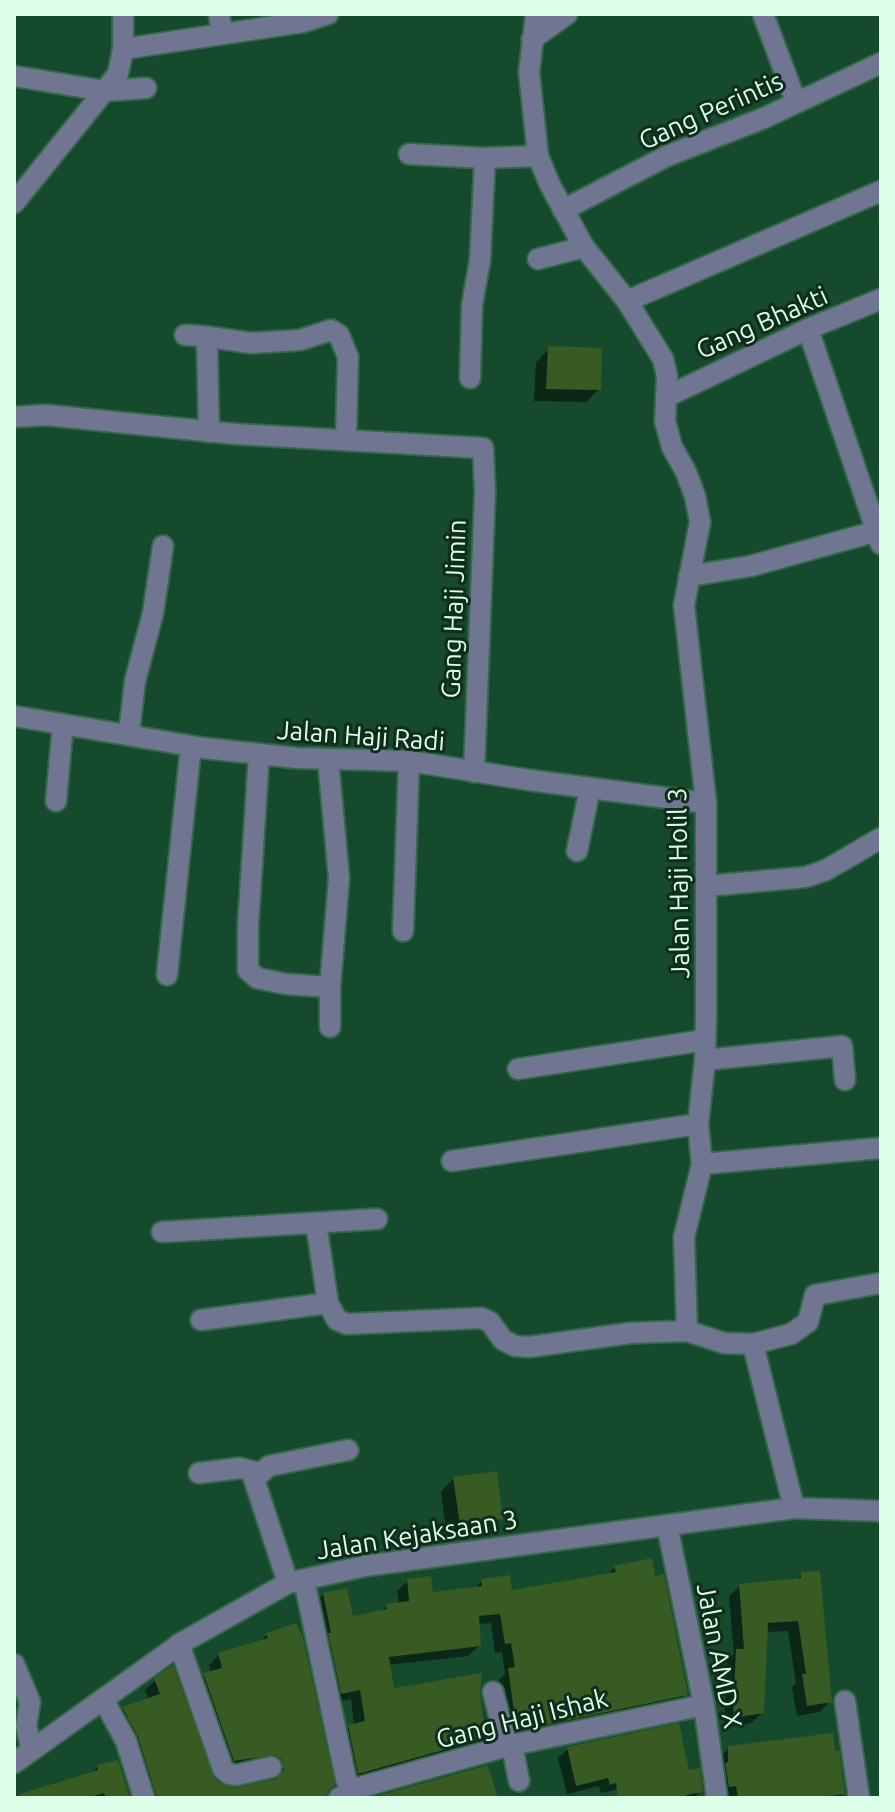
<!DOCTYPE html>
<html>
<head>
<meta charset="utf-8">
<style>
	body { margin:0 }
	#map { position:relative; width:895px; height:1812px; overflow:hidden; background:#154a2d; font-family:Ubuntu,sans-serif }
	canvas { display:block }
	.frame { position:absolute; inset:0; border:16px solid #dcffe7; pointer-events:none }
</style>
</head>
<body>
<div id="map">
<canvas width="895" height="1812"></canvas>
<div class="frame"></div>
</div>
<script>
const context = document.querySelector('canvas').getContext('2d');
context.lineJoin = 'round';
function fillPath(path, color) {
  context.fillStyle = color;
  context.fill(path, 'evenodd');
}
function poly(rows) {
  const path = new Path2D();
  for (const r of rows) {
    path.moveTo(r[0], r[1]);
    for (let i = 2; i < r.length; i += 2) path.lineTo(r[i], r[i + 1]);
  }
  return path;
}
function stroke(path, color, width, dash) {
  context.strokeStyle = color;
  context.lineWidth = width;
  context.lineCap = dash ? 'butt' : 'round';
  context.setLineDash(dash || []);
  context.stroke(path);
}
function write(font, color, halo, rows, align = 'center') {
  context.font = font + ' Ubuntu,sans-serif';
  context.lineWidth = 6;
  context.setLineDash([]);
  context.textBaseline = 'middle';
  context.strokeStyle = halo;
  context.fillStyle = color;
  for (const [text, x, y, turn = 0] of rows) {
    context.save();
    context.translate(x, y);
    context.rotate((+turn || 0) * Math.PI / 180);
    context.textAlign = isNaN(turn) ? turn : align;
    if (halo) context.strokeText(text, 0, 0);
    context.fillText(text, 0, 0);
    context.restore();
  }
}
fillPath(poly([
	[549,349,599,389,586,402,534,401,536,362],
	[454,1478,501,1518,488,1531,447,1537,441,1492],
	[615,1567,686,1694,675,1705,521,1737,520,1732,507,1734,499,1680,505,1674,502,1652,495,1653,491,1623,477,1624,479,1646,468,1656,388,1665,393,1690,478,1695,484,1738,474,1748,349,1783,339,1737,349,1727,354,1726,351,1699,332,1703,314,1604,324,1594,351,1618,380,1612,387,1606,399,1604,397,1591,408,1581,431,1594,474,1589,482,1581,511,1592,607,1576],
	[802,1574,830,1701,820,1712,797,1716,792,1687,796,1683,788,1631,765,1632,762,1713,751,1723,724,1728,727,1661,734,1654,729,1596,740,1586,795,1581],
	[267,1635,325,1792,325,1798,145,1798,113,1718,123,1708,149,1700,145,1690,156,1680,213,1780,226,1789,236,1790,273,1781,275,1776,224,1770,194,1685,204,1675,211,1673,209,1665,219,1655,259,1643],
	[729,1748,843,1794,839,1798,727,1798,719,1758],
	[568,1749,687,1772,701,1791,694,1798,629,1798,627,1787,601,1793,599,1786,567,1794,558,1758],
	[98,1767,129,1798,30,1798,90,1774]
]), '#0007');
fillPath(poly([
	[548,346,602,348,601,390,546,389],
	[497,1471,503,1519,460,1525,453,1477],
	[652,1558,655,1576,664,1574,688,1695,531,1728,530,1723,516,1725,508,1668,515,1667,511,1643,505,1644,500,1614,479,1616,481,1646,389,1657,394,1688,482,1673,480,1694,486,1738,358,1774,348,1725,365,1721,360,1690,341,1694,328,1633,331,1633,323,1593,347,1588,353,1616,387,1609,386,1604,409,1601,407,1579,431,1576,433,1592,482,1586,481,1579,510,1575,512,1590,616,1572,614,1566],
	[820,1571,832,1702,807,1706,802,1674,806,1674,798,1621,768,1623,764,1713,733,1718,736,1649,744,1649,739,1584,801,1578,801,1572],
	[296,1623,303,1638,335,1785,328,1791,326,1798,157,1798,138,1737,122,1707,160,1694,154,1678,173,1665,214,1778,221,1784,236,1788,275,1779,284,1770,281,1759,275,1755,234,1761,203,1673,222,1668,218,1653,268,1638,266,1633],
	[679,1723,689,1770,700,1768,703,1792,686,1795,687,1798,618,1798,616,1783,610,1785,608,1778,576,1786,567,1747],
	[833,1733,835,1751,839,1750,845,1794,816,1798,738,1798,736,1786,729,1787,725,1763,728,1762,728,1746],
	[118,1760,130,1798,106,1798,104,1793,87,1798,20,1798,20,1794,98,1770,97,1765],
	[488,1765,498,1798,370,1798]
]), '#375b22');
const street = poly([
	[219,14,222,34],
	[763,14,796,102],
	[532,39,567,14],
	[123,49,303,22,328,14],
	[14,76,105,91,146,88],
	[409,154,485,158,538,156],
	[14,203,118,74,123,49,123,14],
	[563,210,667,156,764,118,881,63],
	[538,259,584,247],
	[627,301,881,191],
	[808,329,881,544],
	[185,335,202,336,207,343,209,432],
	[202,336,251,343,300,340,331,330,339,335,348,357,346,439],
	[470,378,472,305,480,260,485,158],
	[666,397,808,329,881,299],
	[14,417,46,415,235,434,483,448,485,492,474,772],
	[689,576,751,566,877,531],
	[14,716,204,748,297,758,409,761,529,780,706,803],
	[129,734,135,681,153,613,163,546],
	[259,754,248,926,248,970,257,978,285,984,330,987],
	[328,759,339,878,330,987,330,1027],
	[56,801,63,724],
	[577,851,590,788],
	[707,886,806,877,826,870,881,838],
	[403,931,409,761],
	[167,975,191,746],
	[705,1060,842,1046,845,1080],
	[518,1069,705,1040],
	[452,1161,698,1124],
	[702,1164,881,1148],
	[316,1223,328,1303,337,1320,347,1324,481,1318,490,1322,503,1340,515,1346,529,1347,630,1333,687,1331,684,1237,702,1164,698,1124,705,1060,706,1018,706,803,684,605,700,522,695,496,686,472,672,447,665,421,667,376,663,359,627,301,584,247,550,185,538,156,529,72,536,14],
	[162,1232,377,1219],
	[201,1320,328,1303],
	[687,1331,724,1343,753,1344,794,1508],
	[753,1344,791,1334,801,1327,808,1322,815,1295,881,1283],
	[199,1473,240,1468,259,1473],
	[667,1525,704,1705,717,1798],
	[304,1580,346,1779,350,1787,354,1789],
	[288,1583,254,1479,269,1466,348,1450],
	[179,1644,223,1769,229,1774,237,1775,271,1767],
	[14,1664,30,1702,26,1726,32,1750],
	[493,1692,507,1746],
	[103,1699,126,1741,144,1798],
	[845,1701,859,1798],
	[512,1745,519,1781],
	[14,1763,183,1642,288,1583,365,1566,794,1508,881,1511],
	[339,1798,354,1789,507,1746,704,1705]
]);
stroke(street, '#35674b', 24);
stroke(street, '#707691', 20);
write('26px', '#dcffe7', '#102c1c', [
	["Gang Perintis",711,111,-24],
	["Gang Bhakti",762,323,-24],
	["Gang Haji Jimin",454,609,-88],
	["Jalan Haji Radi",361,736,4],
	["Jalan Haji Holil 3",679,883,-91],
	["Jalan Kejaksaan 3",417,1535,-9],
	["Jalan AMD X",719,1656,79],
	["Gang Haji Ishak",522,1719,-14]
]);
</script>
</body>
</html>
